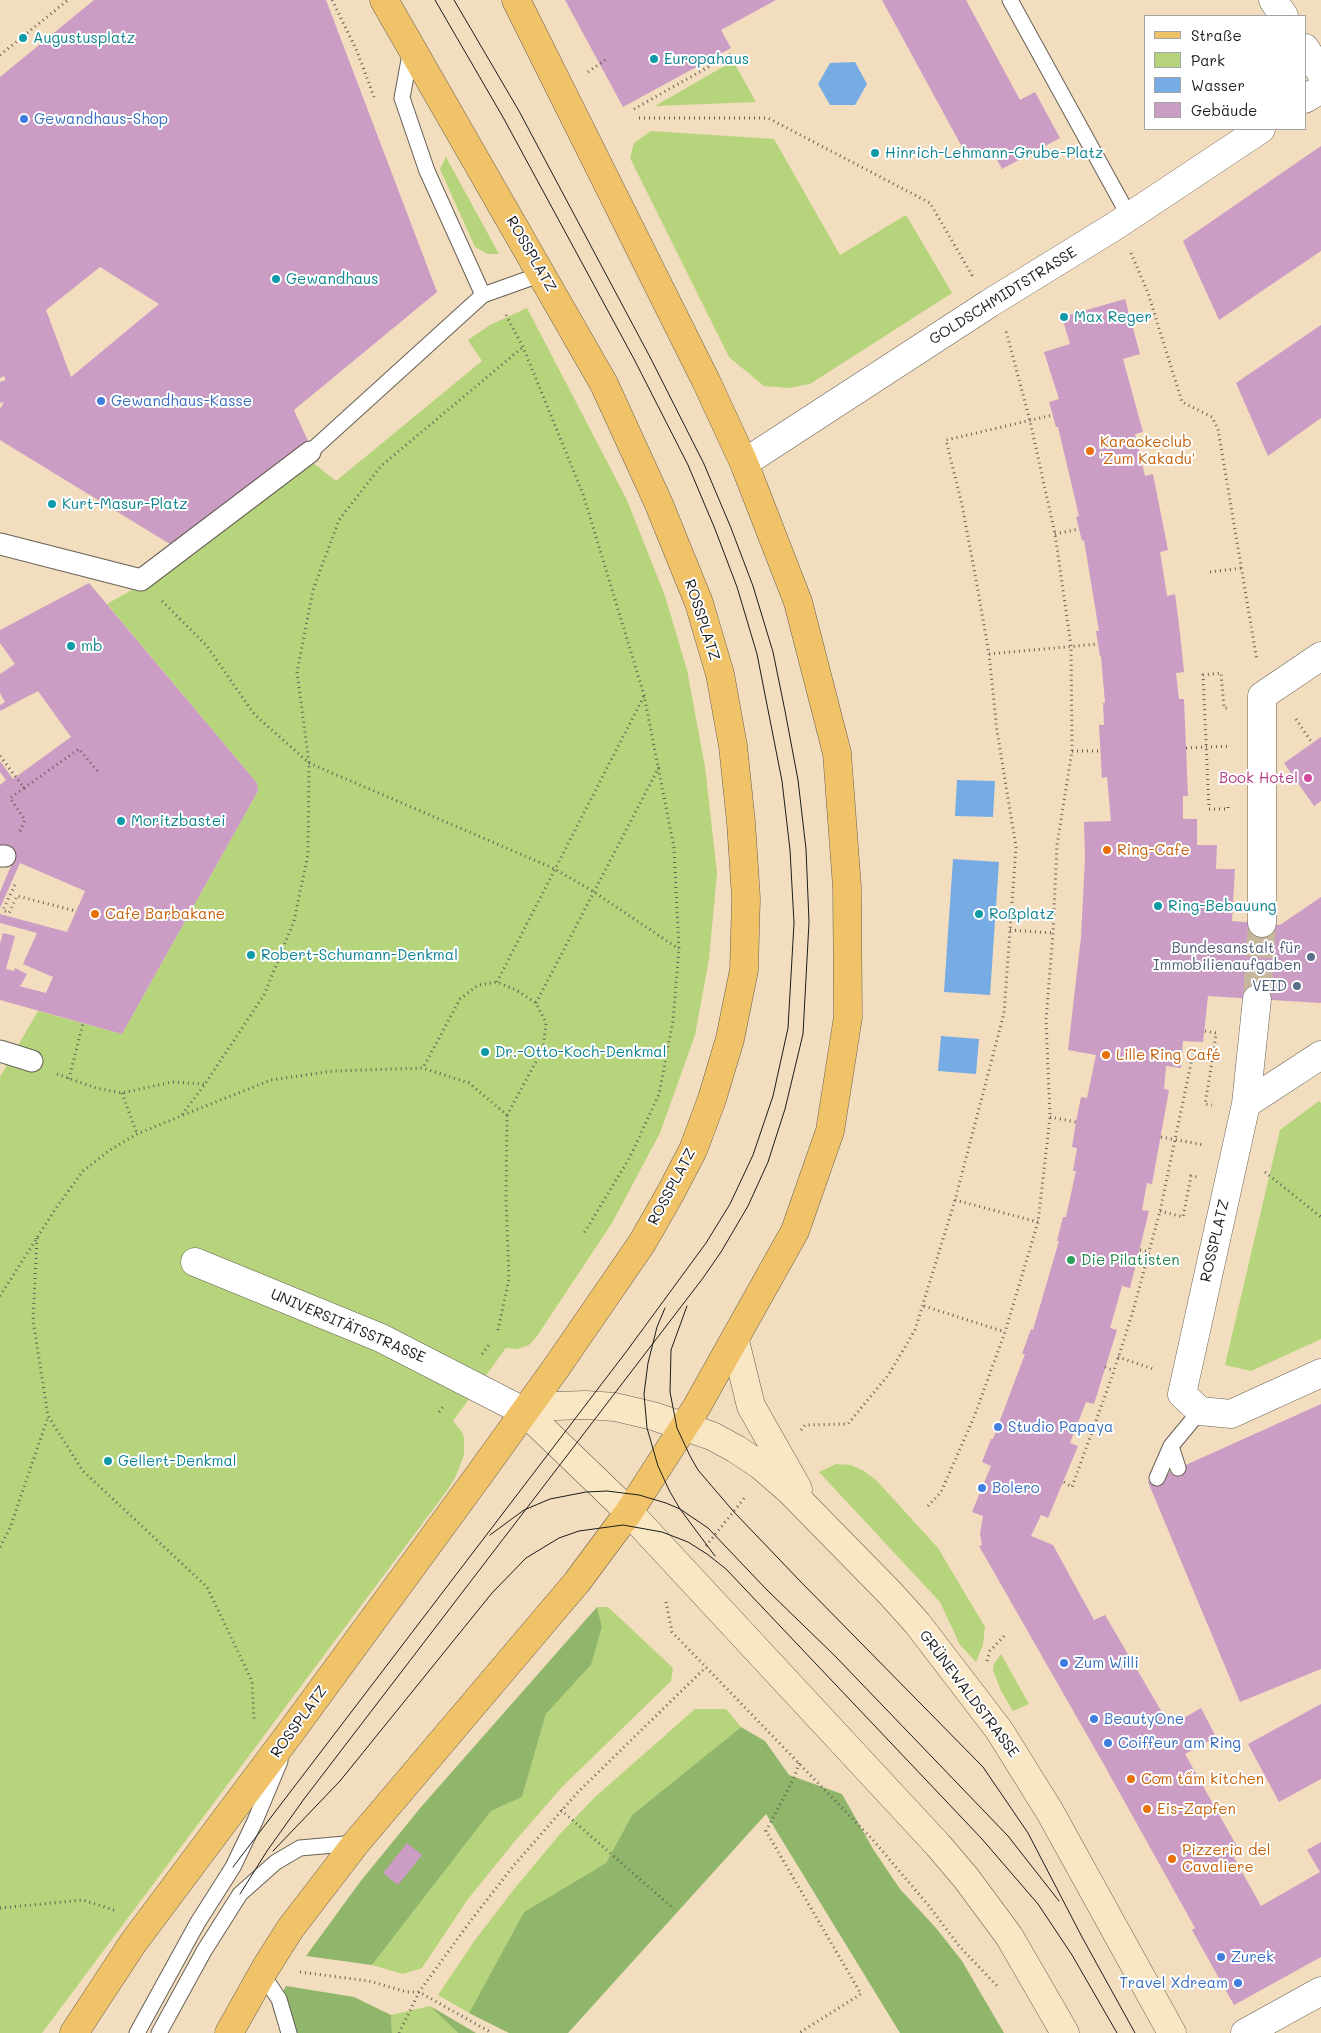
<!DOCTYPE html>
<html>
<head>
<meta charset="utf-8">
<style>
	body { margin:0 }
	#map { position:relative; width:1321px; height:2033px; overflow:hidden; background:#f2ddbe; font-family:Mali,sans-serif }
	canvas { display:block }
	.legend { position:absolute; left:1144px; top:15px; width:162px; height:115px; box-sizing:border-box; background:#fff; border:1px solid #a4a4a4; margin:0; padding:6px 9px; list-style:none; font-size:15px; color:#1c1c1c }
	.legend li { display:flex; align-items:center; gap:10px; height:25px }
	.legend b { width:25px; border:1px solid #a4a4a4 }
</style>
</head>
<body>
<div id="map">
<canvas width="1321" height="2033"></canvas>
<ul class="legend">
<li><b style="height:6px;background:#f1c369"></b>Straße</li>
<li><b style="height:14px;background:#b5d47b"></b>Park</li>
<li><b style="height:14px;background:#76abe3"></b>Wasser</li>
<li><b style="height:14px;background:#cb9cc4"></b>Gebäude</li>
</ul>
</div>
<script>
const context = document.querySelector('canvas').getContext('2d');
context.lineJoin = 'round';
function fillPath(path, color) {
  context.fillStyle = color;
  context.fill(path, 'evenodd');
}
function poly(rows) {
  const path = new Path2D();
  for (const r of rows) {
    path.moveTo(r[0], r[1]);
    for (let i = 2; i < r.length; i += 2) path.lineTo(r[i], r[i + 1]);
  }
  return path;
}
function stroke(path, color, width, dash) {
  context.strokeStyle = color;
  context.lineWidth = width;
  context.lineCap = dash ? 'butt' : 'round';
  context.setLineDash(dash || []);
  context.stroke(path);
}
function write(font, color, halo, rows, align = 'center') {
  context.font = font + ' Mali,sans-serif';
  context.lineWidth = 4;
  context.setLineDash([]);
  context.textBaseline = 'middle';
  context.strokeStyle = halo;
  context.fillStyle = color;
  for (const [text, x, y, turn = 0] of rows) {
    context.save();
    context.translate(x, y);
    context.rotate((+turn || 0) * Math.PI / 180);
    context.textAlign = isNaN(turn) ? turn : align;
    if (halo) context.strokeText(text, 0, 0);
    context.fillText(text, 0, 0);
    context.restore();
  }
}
fillPath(poly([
	[733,61,756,102,655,106],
	[651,131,774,139,840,255,906,215,952,293,810,384,788,388,764,386,729,357,630,158,634,143],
	[446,157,499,254,488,254,475,247,440,169],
	[527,308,627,500,665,596,687,670,705,767,717,873,709,959,695,1035,660,1133,612,1223,537,1336,529,1345,517,1349,506,1348,453,1421,462,1432,464,1438,464,1455,455,1478,446,1492,42,2033,0,2033,0,1077,38,1011,122,1034,258,791,257,783,107,604,144,583,307,458,336,481,482,361,468,340,490,325],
	[1319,1101,1321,1103,1321,1339,1251,1371,1225,1365,1280,1130],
	[836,1464,851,1465,864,1471,876,1480,938,1548,985,1627,983,1645,976,1662,960,1645,940,1602,819,1472],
	[597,1607,608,1607,673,1668,671,1681,562,1787,515,1841,468,1899,422,1968,403,1974,372,1965,491,1811,522,1797,546,1714,591,1665,602,1627],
	[1001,1654,1029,1704,1013,1711,1001,1691,993,1670,994,1664],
	[695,1709,726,1709,741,1727,632,1815,606,1863,524,1912,469,2013,438,1995,475,1940,515,1888,560,1834,594,1798],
	[430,2006,458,2033,392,2033,391,2015]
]), '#b5d47b');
fillPath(poly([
	[597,1607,602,1627,591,1665,546,1714,522,1797,491,1811,372,1965,306,1956,360,1882,421,1807],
	[741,1727,765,1741,789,1775,842,1794,873,1849,900,1889,936,1928,962,1961,1004,2033,900,2033,766,1814,568,2033,509,2033,469,2013,524,1912,606,1863,632,1815],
	[286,1986,354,1997,391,2015,392,2033,292,2033,273,2010],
	[430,2006,476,2033,458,2033]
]), '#90b66b');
fillPath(poly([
	[855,62,867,84,855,105,830,105,818,84,830,63],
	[957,780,995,781,993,817,955,816],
	[953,859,999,862,990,995,944,992],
	[941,1036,979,1039,976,1074,938,1071]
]), '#76abe3');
fillPath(poly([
	[94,0,326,0,437,292,294,410,311,448,178,549,0,440,0,409,4,402,0,403,0,382,6,380,4,376,0,378,0,77],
	[100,267,159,304,71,377,46,310],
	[565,0,776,0,721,30,731,48,623,107],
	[882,0,966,0,1020,100,1035,92,1060,138,1002,169,990,147,968,158],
	[1321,146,1321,251,1219,320,1183,241],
	[1125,299,1140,354,1123,359,1143,432,1135,434,1145,476,1153,474,1168,550,1160,552,1167,596,1175,594,1180,633,1184,672,1176,673,1179,699,1184,699,1188,796,1183,796,1183,819,1197,819,1197,845,1217,845,1216,869,1235,869,1232,921,1280,925,1321,897,1321,1003,1208,996,1203,1042,1183,1041,1181,1068,1166,1066,1164,1089,1169,1090,1152,1184,1147,1183,1142,1210,1149,1211,1130,1288,1122,1286,1110,1328,1117,1330,1094,1404,1086,1402,1070,1443,1078,1446,1048,1518,1041,1515,1031,1536,1053,1545,1094,1620,1105,1615,1170,1726,1201,1708,1216,1737,1185,1754,1239,1850,1232,1854,1261,1906,1320,1872,1307,1850,1321,1842,1321,1957,1234,2005,1192,1930,1195,1928,1103,1763,979,1546,982,1545,980,1534,983,1516,972,1512,991,1466,982,1462,991,1439,993,1439,1025,1354,1022,1354,1031,1329,1033,1330,1059,1241,1057,1241,1063,1217,1066,1217,1076,1171,1073,1171,1077,1148,1072,1147,1076,1122,1081,1097,1087,1098,1096,1055,1068,1050,1081,937,1085,858,1084,822,1111,821,1107,777,1102,778,1099,725,1104,725,1103,703,1105,703,1101,656,1100,656,1096,631,1099,631,1084,540,1082,541,1076,517,1079,516,1058,427,1056,427,1049,402,1059,399,1044,352,1070,344,1062,317],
	[1321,325,1321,418,1268,456,1236,383],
	[89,583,257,783,258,791,122,1034,0,1000,0,944,3,933,15,936,6,969,14,971,15,968,27,974,21,985,19,986,46,993,53,977,23,964,37,933,0,923,0,914,67,932,85,891,20,863,0,908,0,892,15,856,0,850,0,785,6,780,0,772,0,761,13,779,71,737,38,691,0,711,0,705,5,702,0,693,0,674,15,664,0,643,0,630],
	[1321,737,1321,801,1314,806,1284,763],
	[1321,1404,1321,1669,1240,1702,1148,1482],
	[1321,1704,1321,1779,1279,1802,1248,1744],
	[407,1843,422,1855,398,1885,383,1873]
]), '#cb9cc4');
stroke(poly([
	[1257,999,1262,923]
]), '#c7b69e', 28, [28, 14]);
const service = poly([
	[1010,0,1129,216],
	[411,49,402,98,427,171,483,295],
	[310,452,483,295,542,274],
	[1171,1446,1178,1468],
	[1157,1478,1171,1446,1200,1411],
	[262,1974,279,1999,289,2033],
	[137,2033,198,1922,233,1867,255,1821,280,1761],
	[159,2033,204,1951,240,1894,276,1862,300,1848,356,1843]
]);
const pedestrian = poly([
	[0,544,141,580,310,452],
	[0,856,5,856],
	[0,1051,32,1061]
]);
const minor = poly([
	[1273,0,1284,16],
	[1305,48,1321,73],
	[1305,99,1321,89],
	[744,463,990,303,1115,226,1261,129],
	[1262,923,1262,696,1321,656],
	[1257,999,1246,1104,1182,1394,1200,1411,1231,1414,1321,1373],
	[1246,1104,1321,1055],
	[195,1262,381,1338,525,1412],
	[1245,2033,1321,1991]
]);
const secondary = poly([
	[735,1341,751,1406,798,1489],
	[525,1412,555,1406,586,1405,615,1407,653,1416,712,1436,736,1449,760,1465,790,1491,890,1593,917,1623,999,1730,1050,1812,1172,2033],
	[525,1412,629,1512,938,1845,966,1878,1009,1936,1065,2033]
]);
const primary = poly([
	[74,2033,133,1943,293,1729,479,1475,556,1368,642,1243,670,1194,693,1150,712,1099,730,1039,744,970,746,898,741,822,733,746,720,674,699,603,658,502,604,384,384,0],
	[229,2033,266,1967,290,1929,356,1843,577,1582,629,1512,696,1408,795,1231,830,1131,848,1017,847,887,837,753,798,602,744,463,706,381,516,0]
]);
stroke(service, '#676055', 17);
stroke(pedestrian, '#676055', 23);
stroke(minor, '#676055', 29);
stroke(secondary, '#676055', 29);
stroke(primary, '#676055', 29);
stroke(poly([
	[332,0,357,51,374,97],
	[0,55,68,0],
	[588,72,608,58],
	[634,109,733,53],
	[639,118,768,118,930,203,973,277],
	[1131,253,1148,293,1182,402,1212,417,1218,429,1257,661],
	[506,315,523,347,583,494,644,695,674,848,679,949,673,1021,659,1094,630,1157,583,1235],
	[1055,534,1079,529],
	[1210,572,1241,568],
	[162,601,207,646,254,714,309,763,555,869,594,892,679,949],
	[989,654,1098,644],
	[1296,719,1312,743],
	[1186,748,1231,746],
	[1072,751,1101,751],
	[0,756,24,788,10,798,25,820,19,833],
	[24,788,79,749,100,774],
	[1228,807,1228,809,1209,809,1203,675,1221,673,1224,708,1229,708],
	[15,885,3,910,9,913,17,896,76,911],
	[1010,930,1053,933],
	[497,982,644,696],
	[536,1003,659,767],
	[1205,1031,1216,1033,1213,1056],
	[57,1074,96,1088,122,1093,172,1082,204,1084],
	[69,1079,83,1023],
	[122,1093,137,1134],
	[183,1115,271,1080,333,1071,423,1068,469,1083,507,1115,543,1049,546,1023,536,1003,516,990,497,982,478,985,460,999,423,1068],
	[1050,1117,1076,1122],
	[1161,1137,1204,1145],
	[1265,1172,1321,1217],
	[955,1200,1038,1222],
	[1160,1211,1183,1217,1191,1176,1198,1177],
	[37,1238,33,1320,48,1416,83,1471,207,1587,252,1681,254,1719],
	[1140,1250,1150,1252],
	[0,1296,56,1208,83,1171,110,1150,137,1134,181,1116,205,1084,264,995,294,921,308,854,309,763,297,672,313,590,339,520,381,466,523,347],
	[924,1306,1005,1332],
	[498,1330,509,1279,506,1198,507,1115],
	[482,1354,489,1345],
	[1118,1357,1153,1369],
	[1105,1367,1114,1371],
	[439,1412,444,1406],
	[801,1430,805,1425,848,1424,889,1374,915,1330,955,1200,1004,1013,1016,847,997,731,989,654,977,585,962,505,946,440,1053,415],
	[1064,1482,1072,1487,1114,1371,1133,1311,1160,1211,1193,1054,1213,1056,1205,1104,1212,1105],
	[928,1506,941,1492,974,1417,1005,1332,1038,1222,1050,1117,1046,1020,1053,933,1057,845,1072,751,1071,646,1055,534,1030,421,1006,331],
	[706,1546,746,1496],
	[0,1547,10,1528,48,1417],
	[666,1602,672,1632,873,1840,929,1906,959,1946,999,1988],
	[987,1661,990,1651,1005,1635],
	[799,1763,794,1778,766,1831,861,1994,799,2033],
	[561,1810,674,1909],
	[0,1908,83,1900,117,1911],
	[300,1972,369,1981,407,1992,419,1992,492,2033],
	[399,2033,419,1992,472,1919,515,1864,578,1792,706,1667]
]), '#676055', 3, [1, 4]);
stroke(service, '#fff', 15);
stroke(pedestrian, '#fff', 21);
stroke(minor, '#fff', 28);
stroke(secondary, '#f9e7c3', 28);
stroke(primary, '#f1c369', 28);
stroke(poly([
	[687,1306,671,1350,670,1392,677,1428,690,1456,698,1470,734,1512,800,1581,983,1767,1028,1833,1082,1937,1135,2033],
	[665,1308,657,1327,648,1363,644,1394,647,1428,658,1466,669,1490,680,1509,715,1556],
	[490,1535,524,1510,550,1499,586,1492,607,1491,639,1495,666,1503,680,1509,708,1528,767,1590,835,1656,1008,1836,1059,1901],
	[273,1851,340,1781,492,1593,526,1558,559,1538,579,1531,623,1525,662,1532,688,1542,707,1554,726,1569,982,1839,1038,1904,1072,1955,1117,2033],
	[233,1867,626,1352,706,1243,730,1204,753,1155,773,1096,788,1028,794,923,790,850,782,781,757,654,737,587,715,529,688,465,634,359,504,119,435,0],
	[240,1894,267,1851,304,1799,703,1278,721,1252,748,1206,768,1162,785,1109,803,1034,809,922,806,849,798,780,785,711,773,652,753,586,731,528,704,464,650,357,519,111,454,0]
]), '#1c1c1c', 1);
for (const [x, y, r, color] of [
	[23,38,5,"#0f9aa8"],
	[654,59,5,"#0f9aa8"],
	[24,119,5,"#3f7fe0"],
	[875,153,5,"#0f9aa8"],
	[276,279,5,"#0f9aa8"],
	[1064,317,5,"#0f9aa8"],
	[101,401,5,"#3f7fe0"],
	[1090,451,5,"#e8710a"],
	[52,504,5,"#0f9aa8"],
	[71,646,5,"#0f9aa8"],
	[1308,778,5,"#d1479c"],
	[121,821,5,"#0f9aa8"],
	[1107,850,5,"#e8710a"],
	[1158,906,5,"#0f9aa8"],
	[95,914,5,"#e8710a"],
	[979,914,5,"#0f9aa8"],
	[251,955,5,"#0f9aa8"],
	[1311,957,5,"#5c6f8a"],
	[1297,986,5,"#5c6f8a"],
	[485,1052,5,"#0f9aa8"],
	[1106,1055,5,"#e8710a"],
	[1071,1260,5,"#2e9e5b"],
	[998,1427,5,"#3f7fe0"],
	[108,1461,5,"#0f9aa8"],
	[982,1488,5,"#3f7fe0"],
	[1064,1663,5,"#3f7fe0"],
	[1094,1719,5,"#3f7fe0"],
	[1108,1743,5,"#3f7fe0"],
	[1131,1779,5,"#e8710a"],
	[1147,1809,5,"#e8710a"],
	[1172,1859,5,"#e8710a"],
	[1221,1957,5,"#3f7fe0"],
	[1238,1983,5,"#3f7fe0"]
]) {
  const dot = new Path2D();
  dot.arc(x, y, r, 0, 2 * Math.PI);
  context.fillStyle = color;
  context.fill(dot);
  stroke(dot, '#fff', 2);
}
write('15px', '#0d838f', '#fff', [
	["Augustusplatz",33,38],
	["Europahaus",664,59],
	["Hinrich-Lehmann-Grube-Platz",885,153],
	["Gewandhaus",286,279],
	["Max Reger",1074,317],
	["Kurt-Masur-Platz",62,504],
	["mb",81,646],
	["Moritzbastei",131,821],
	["Ring-Bebauung",1168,906],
	["Roßplatz",989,914],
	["Robert-Schumann-Denkmal",261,955],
	["Dr.-Otto-Koch-Denkmal",495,1052],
	["Gellert-Denkmal",118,1461]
], 'left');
write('15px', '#366cbe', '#fff', [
	["Gewandhaus-Shop",34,119],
	["Gewandhaus-Kasse",111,401],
	["Studio Papaya",1008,1427],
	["Bolero",992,1488],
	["Zum Willi",1074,1663],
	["BeautyOne",1104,1719],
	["Coiffeur am Ring",1118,1743],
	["Zurek",1231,1957],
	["Travel Xdream",1228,1983,"right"]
], 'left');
write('15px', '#1c1c1c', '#fff', [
	["ROSSPLATZ",531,254,60],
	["GOLDSCHMIDTSTRASSE",1003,296,-32],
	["ROSSPLATZ",702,620,72],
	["ROSSPLATZ",672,1187,-62],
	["ROSSPLATZ",1215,1241,-77],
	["UNIVERSITÄTSSTRASSE",348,1326,23],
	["GRÜNEWALDSTRASSE",969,1694,53],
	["ROSSPLATZ",299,1722,-54]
]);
write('15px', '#c56008', '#fff', [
	["Karaokeclub",1100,442],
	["'Zum Kakadu'",1100,459],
	["Ring-Cafe",1117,850],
	["Cafe Barbakane",105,914],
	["Lille Ring Café",1116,1055],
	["Cơm tấm kitchen",1141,1779],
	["Eis-Zapfen",1157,1809],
	["Pizzeria del",1182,1850],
	["Cavaliere",1182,1867]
], 'left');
write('15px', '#b23c85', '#fff', [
	["Book Hotel",1298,778]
], 'right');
write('15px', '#4e5e75', '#fff', [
	["Bundesanstalt für",1301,948],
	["Immobilienaufgaben",1301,965],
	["VEID",1287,986]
], 'right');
write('15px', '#27864d', '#fff', [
	["Die Pilatisten",1081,1260]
], 'left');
</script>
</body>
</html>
